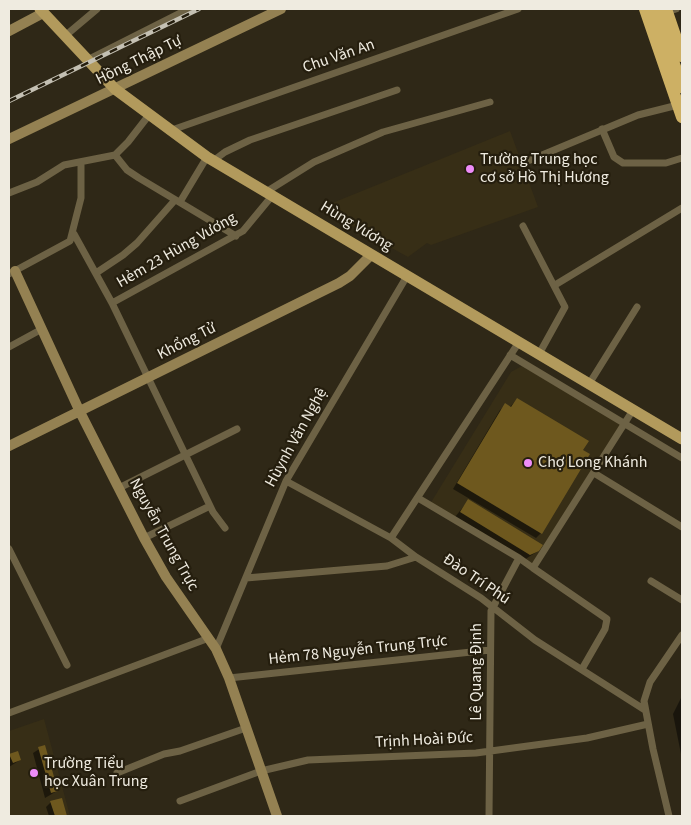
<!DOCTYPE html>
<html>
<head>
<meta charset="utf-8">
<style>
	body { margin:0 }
	#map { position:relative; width:691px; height:825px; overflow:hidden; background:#2f2817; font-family:"Source Sans 3",sans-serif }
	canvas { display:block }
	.frame { position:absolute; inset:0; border:10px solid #efebe0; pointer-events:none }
</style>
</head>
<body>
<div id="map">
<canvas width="691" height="825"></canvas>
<div class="frame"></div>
</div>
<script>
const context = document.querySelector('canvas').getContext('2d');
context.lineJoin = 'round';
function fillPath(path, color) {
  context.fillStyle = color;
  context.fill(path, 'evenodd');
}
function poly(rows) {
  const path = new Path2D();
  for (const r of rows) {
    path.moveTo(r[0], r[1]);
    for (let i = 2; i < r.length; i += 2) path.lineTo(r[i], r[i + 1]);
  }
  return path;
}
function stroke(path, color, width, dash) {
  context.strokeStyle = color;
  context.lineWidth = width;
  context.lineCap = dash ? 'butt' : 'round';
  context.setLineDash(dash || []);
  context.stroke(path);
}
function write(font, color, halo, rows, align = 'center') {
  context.font = font + ' "Source Sans 3",sans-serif';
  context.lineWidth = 4.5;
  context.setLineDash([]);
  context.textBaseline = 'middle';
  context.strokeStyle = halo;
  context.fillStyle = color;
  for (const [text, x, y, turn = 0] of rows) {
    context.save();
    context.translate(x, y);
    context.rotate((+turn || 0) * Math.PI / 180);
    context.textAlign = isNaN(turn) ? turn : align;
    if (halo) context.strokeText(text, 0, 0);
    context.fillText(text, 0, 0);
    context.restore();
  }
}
fillPath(poly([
	[510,131,538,207,431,245,427,243,408,257,320,208],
	[522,366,621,424,532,564,430,504,511,372],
	[44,719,70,816,9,816,9,731]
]), '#372e16');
fillPath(poly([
	[517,399,541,533,536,538,453,489,500,410,506,405,510,407],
	[468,501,538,551,524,560,455,517],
	[682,696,682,759,673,714],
	[44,746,57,791,45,798,33,753],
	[10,755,20,760,9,767,9,756],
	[61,799,66,816,49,816,46,807,51,802]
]), '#0007');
fillPath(poly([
	[517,398,589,441,583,450,590,454,542,534,457,483,505,403,511,407],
	[468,499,543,545,539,551,530,555,460,512],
	[45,745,58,791,51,793,38,747],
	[18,751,21,760,13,763,9,754],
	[62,798,67,816,55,816,50,801]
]), '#6e581e');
stroke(poly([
	[667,12,676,9],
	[65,36,97,9],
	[87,60,188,9],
	[602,129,614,157,623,163,666,163,682,158],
	[169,131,518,9],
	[115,155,127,170,139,178,236,236],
	[213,161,225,152,250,140,397,90],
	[523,163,638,115,678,105],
	[266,192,314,162,383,132,490,102],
	[9,193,37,182,64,165,115,155,128,142,149,115],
	[180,202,207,157],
	[523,226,565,307,539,354],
	[74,234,112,303,213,512,225,528],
	[96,273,123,255,137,243,175,200],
	[9,274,70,241,81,198,81,163],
	[555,285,682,208],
	[112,303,243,231,272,196],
	[9,347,42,329],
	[510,355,682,458],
	[589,384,637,307],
	[594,473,682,527],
	[286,481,391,538,416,557,481,598,535,640,645,710],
	[119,488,237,429],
	[418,498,519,558],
	[144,538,210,506],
	[391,538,519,342],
	[9,549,67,665],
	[533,568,607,619,605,629,582,669],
	[246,578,387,566,416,557],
	[651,581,682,600],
	[216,649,286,481,407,276],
	[229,678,490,650],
	[9,713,209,638],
	[117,773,164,754,180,751,246,728],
	[180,801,261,771,308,760,476,753,587,738,648,724],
	[489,816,491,611,519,558,533,568,633,410],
	[669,816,653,749,644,701,650,682,682,635]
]), '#6d6245', 7);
stroke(poly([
	[9,31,43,13],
	[9,139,281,9],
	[15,271,80,412,144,538,166,577,216,649,229,678,277,816],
	[9,446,339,283,350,276,371,255]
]), '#948152', 10);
stroke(poly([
	[40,9,115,89,207,157,682,439]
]), '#b29a5c', 11);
stroke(poly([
	[645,9,682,117],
	[655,9,682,87],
	[666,9,682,56]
]), '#cdb064', 12);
const rail = poly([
	[9,101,199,9]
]);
stroke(rail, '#c4c0b3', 4.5);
stroke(rail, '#251e0e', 2.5, [8]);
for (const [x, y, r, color] of [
	[470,169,5,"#ee8cf8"],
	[528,463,5,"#ee8cf8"],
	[34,773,5,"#ee8cf8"]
]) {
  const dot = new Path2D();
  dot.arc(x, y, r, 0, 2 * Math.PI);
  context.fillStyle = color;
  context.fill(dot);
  stroke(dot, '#251e0e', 2);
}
write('16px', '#efebe0', '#251e0e', [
	["Chu Văn An",339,57,-19],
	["Hồng Thập Tự",139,61,-26],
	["Hùng Vương",356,227,31],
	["Hẻm 23 Hùng Vương",177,251,-30],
	["Khổng Tử",187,342,-27],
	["Hùynh Văn Nghệ",297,438,-61],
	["Nguyễn Trung Trực",163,535,61],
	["Đào Trí Phú",476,580,34],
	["Hẻm 78 Nguyễn Trung Trực",358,651,-6],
	["Lê Quang Định",477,672,-90],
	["Trịnh Hoài Đức",424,741,-3]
]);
write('16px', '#efebe0', '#251e0e', [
	["Trường Trung học",480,160],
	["cơ sở Hồ Thị Hương",480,178],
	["Chợ Long Khánh",538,463],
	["Trường Tiểu",44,764],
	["học Xuân Trung",44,782]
], 'left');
</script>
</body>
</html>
